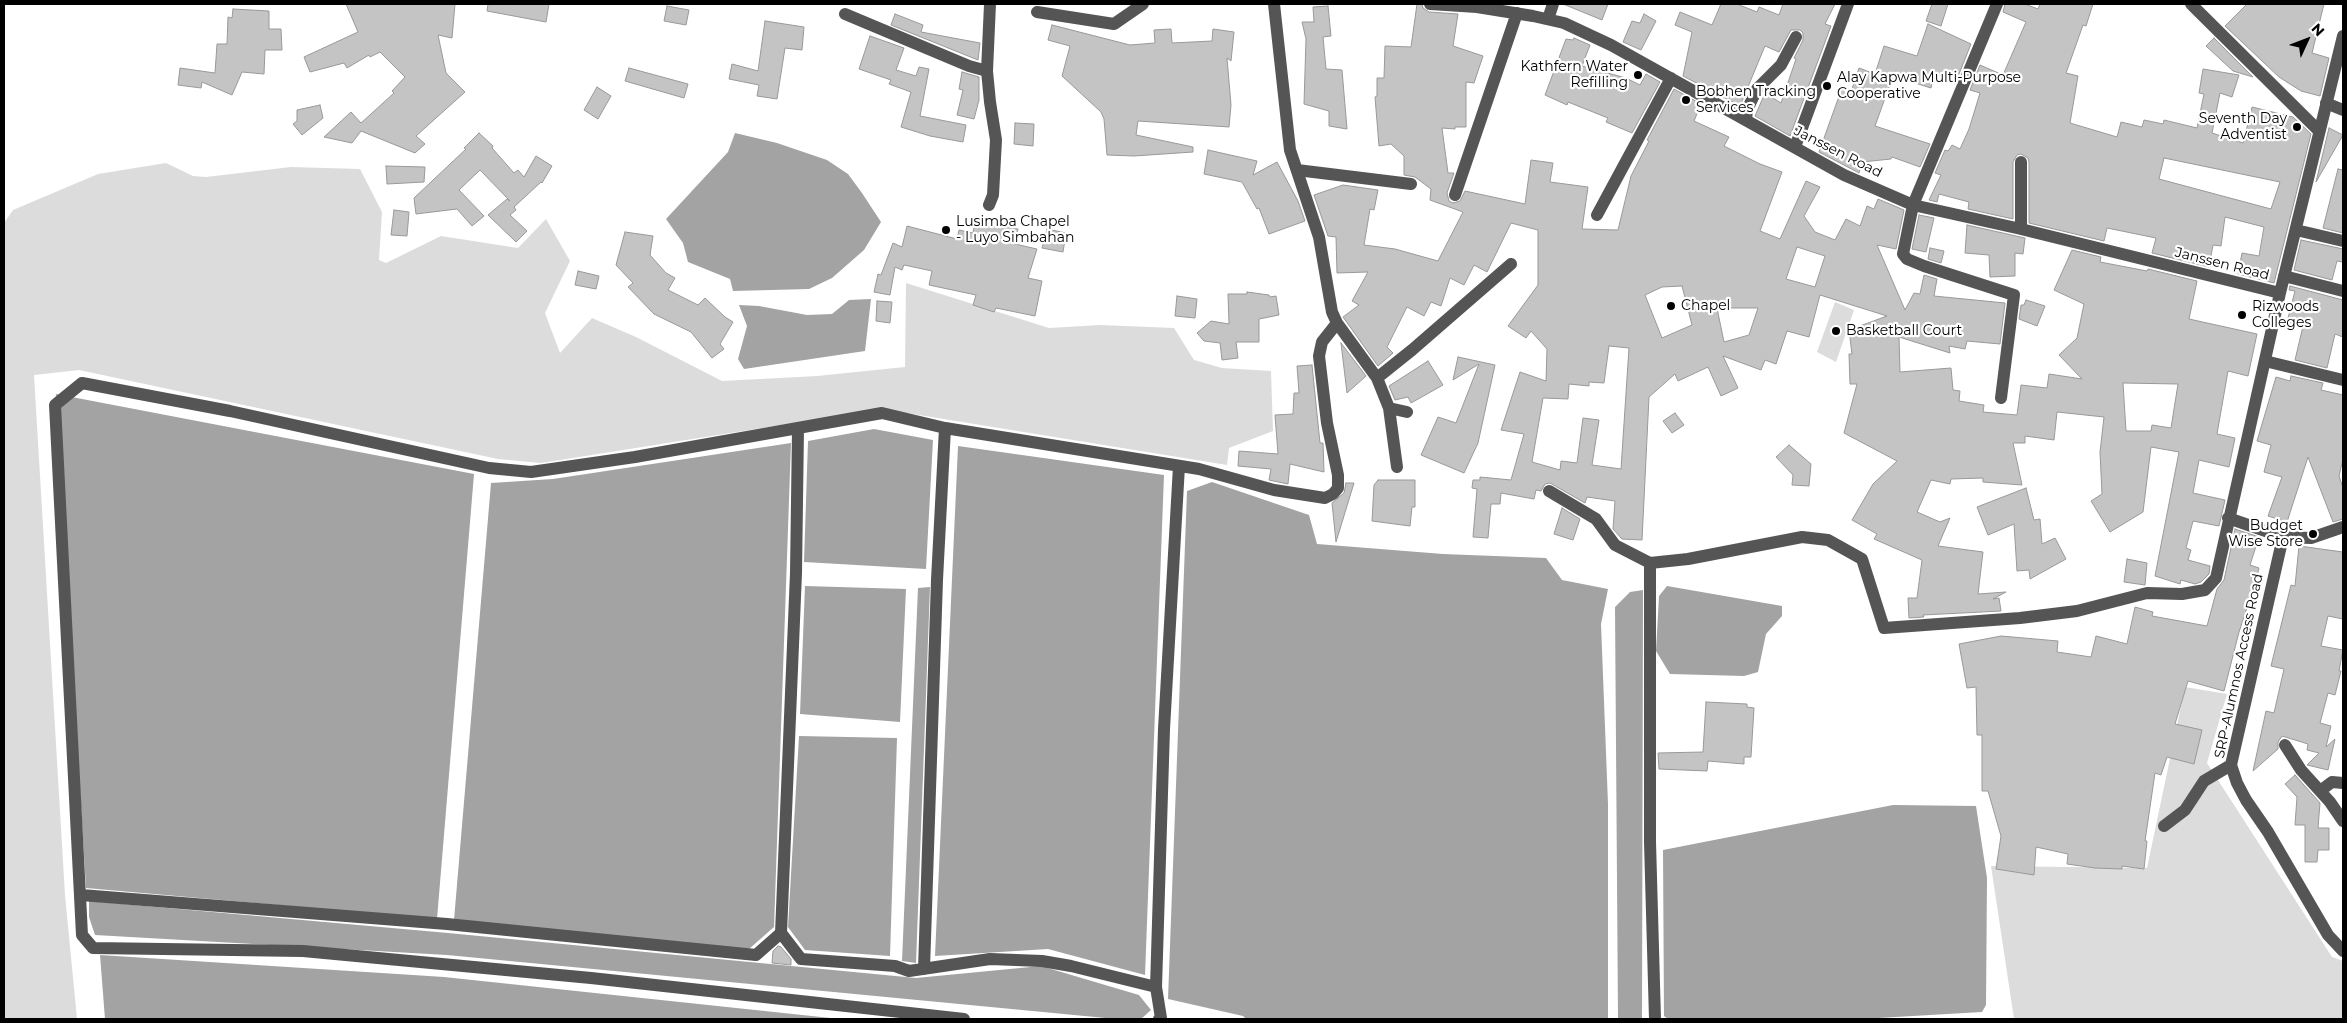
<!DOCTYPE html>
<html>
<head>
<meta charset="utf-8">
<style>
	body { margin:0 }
	#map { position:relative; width:2347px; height:1023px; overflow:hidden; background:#fff; font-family:Montserrat,sans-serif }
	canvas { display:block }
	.frame { position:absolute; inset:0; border:5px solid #000; pointer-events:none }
	.north { position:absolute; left:2282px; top:15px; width:50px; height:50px; -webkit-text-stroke:4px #fff; paint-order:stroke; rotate:47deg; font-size:14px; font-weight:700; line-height:20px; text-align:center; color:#000 }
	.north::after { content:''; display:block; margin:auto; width:18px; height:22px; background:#000; clip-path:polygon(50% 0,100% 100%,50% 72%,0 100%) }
</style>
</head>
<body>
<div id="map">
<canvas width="2347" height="1023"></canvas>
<div class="frame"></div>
<div class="north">N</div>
</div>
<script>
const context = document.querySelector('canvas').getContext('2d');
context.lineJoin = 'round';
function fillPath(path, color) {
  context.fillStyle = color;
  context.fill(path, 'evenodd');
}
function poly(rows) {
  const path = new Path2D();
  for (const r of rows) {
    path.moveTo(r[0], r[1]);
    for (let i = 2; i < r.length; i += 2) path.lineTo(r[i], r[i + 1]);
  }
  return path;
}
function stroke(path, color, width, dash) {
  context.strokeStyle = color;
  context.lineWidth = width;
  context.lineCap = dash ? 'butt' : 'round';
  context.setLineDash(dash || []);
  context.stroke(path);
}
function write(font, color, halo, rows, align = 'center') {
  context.font = font + ' Montserrat,sans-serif';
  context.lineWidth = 4.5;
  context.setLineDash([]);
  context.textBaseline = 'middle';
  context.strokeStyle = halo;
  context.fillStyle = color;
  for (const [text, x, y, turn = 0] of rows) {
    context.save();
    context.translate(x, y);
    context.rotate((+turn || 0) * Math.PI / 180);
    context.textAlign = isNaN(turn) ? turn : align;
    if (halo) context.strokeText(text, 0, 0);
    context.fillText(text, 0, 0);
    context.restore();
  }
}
fillPath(poly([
	[166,163,193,176,206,177,291,167,360,169,382,212,379,260,386,263,441,236,518,248,546,219,570,261,545,313,560,353,592,318,636,337,722,381,817,376,905,367,906,283,1049,328,1100,325,1174,328,1194,360,1222,368,1271,371,1273,431,1229,448,1227,465,882,409,541,463,498,459,79,370,34,375,65,895,77,1019,4,1019,4,223,13,210,98,174],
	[1835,302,1854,310,1836,362,1817,352],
	[2185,687,2227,694,2207,763,2332,957,2343,961,2343,1019,2014,1019,1991,866,2147,868]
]), '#dcdcdc');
fillPath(poly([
	[735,133,777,143,827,160,848,174,862,193,881,222,864,250,832,278,809,289,733,291,730,279,688,262,683,243,666,219,728,152],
	[871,299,865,351,744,369,738,359,747,326,739,305,759,306,807,315,832,314,849,300],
	[56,394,474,474,437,919,86,888],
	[874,429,933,440,926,569,804,562,808,441],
	[791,443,774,927,749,949,454,920,491,483,553,479],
	[958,446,1164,475,1145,975,1048,949,935,956],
	[1212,482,1309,515,1317,544,1443,554,1546,558,1562,580,1608,589,1601,624,1608,804,1608,1019,1246,1019,1243,1016,1168,999,1187,491],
	[805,586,906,589,900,722,800,714],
	[1667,586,1782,606,1782,616,1766,634,1758,672,1744,676,1670,674,1656,651,1659,596],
	[930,587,916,963,902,961,918,588],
	[1643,590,1642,1019,1618,1019,1615,607,1630,592],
	[799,736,897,738,890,956,805,950,788,927],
	[1893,805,1976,806,1987,878,1986,1005,1982,1012,1861,1019,1668,1019,1664,1016,1663,850],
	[89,901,448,933,916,978,1041,966,1139,995,1151,1010,1141,1019,1116,1019,447,955,95,935,89,917],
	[100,955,444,977,840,1019,105,1019]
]), '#a3a3a3');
const building = poly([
	[346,4,455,4,452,38,438,35,446,73,465,92,416,136,425,144,415,153,361,131,352,143,324,137,351,112,361,123,394,93,392,91,405,77,380,52,370,57,369,55,347,68,344,63,310,72,304,57,358,32,346,4],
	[488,4,549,4,546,22,487,11,488,4],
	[1417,4,1422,4,1423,8,1429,12,1458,14,1453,46,1483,56,1474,83,1466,82,1466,127,1455,127,1455,129,1442,128,1448,173,1454,173,1447,193,1449,201,1453,203,1460,201,1465,191,1525,204,1531,160,1553,163,1550,182,1588,187,1582,229,1618,230,1631,176,1649,141,1647,140,1674,89,1701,104,1694,121,1729,137,1724,146,1760,164,1782,172,1760,231,1780,239,1806,181,1820,187,1804,216,1815,232,1835,240,1846,219,1860,226,1867,206,1874,209,1878,199,1904,210,1896,249,1877,245,1905,310,1914,293,1920,294,1924,275,1937,279,1934,296,2005,303,2000,344,1967,341,1965,349,1949,346,1950,353,1899,337,1900,372,1951,368,1953,390,1960,391,1959,401,1984,405,1983,412,2017,415,2021,385,2047,388,2049,374,2082,379,2059,355,2077,338,2084,304,2054,290,2072,250,2101,257,2100,262,2147,271,2148,269,2197,281,2189,319,2257,334,2248,376,2228,371,2217,434,2235,438,2229,467,2199,460,2193,493,2225,500,2219,526,2193,521,2186,548,2191,550,2188,560,2210,566,2209,574,2201,582,2195,584,2181,580,2180,584,2155,576,2179,452,2151,447,2143,512,2110,532,2091,501,2102,494,2100,452,2104,417,2057,412,2054,440,2025,436,2025,443,2013,443,2022,485,1983,482,1983,478,1951,479,1950,484,1931,480,1917,512,1940,522,1950,518,1938,546,1983,552,1978,594,2006,592,1993,599,1999,598,2001,611,1923,615,1924,617,1909,618,1908,598,1917,598,1922,560,1874,539,1877,534,1852,520,1873,484,1897,461,1844,433,1857,384,1850,384,1849,354,1852,354,1849,330,1887,316,1820,295,1809,337,1787,331,1776,364,1765,360,1761,370,1723,356,1738,388,1721,396,1708,367,1678,381,1675,374,1649,397,1642,540,1622,539,1613,529,1615,501,1587,497,1585,503,1550,483,1545,484,1541,491,1536,490,1534,499,1501,493,1500,504,1491,504,1488,538,1473,537,1477,489,1472,488,1473,480,1480,480,1480,477,1511,480,1524,434,1501,430,1520,372,1546,381,1547,349,1531,331,1526,338,1508,326,1538,285,1538,230,1511,223,1487,272,1474,265,1464,285,1450,278,1441,306,1431,302,1424,316,1407,307,1387,347,1393,353,1378,366,1343,317,1359,305,1352,301,1368,272,1337,273,1336,237,1328,236,1314,195,1343,185,1378,190,1374,210,1370,209,1364,245,1395,249,1438,261,1463,212,1430,200,1431,189,1415,177,1404,175,1404,156,1391,144,1379,146,1375,97,1377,96,1377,78,1384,78,1385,46,1411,47,1417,4],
	[1797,247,1825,256,1815,287,1786,279,1797,247],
	[1682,286,1692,325,1662,338,1645,295,1662,287,1682,286],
	[1717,308,1758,308,1749,335,1724,342,1717,308],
	[1609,346,1629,348,1621,469,1592,465,1599,420,1583,418,1577,463,1561,461,1560,470,1532,462,1543,398,1568,399,1569,384,1589,386,1589,382,1604,383,1609,346],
	[2123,383,2178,384,2171,428,2152,425,2151,431,2126,431,2123,383],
	[1563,4,1608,4,1602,20,1563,4],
	[1721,4,1737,4,1757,12,1759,7,1779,15,1783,4,1835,4,1825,24,1831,26,1790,136,1755,116,1765,93,1781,103,1796,59,1794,58,1803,40,1803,33,1800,30,1791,30,1779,52,1765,46,1740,106,1683,76,1692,32,1675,25,1680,12,1712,25,1721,4],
	[1932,4,1948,4,1941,26,1926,21,1932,4],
	[2005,4,2025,4,2038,9,2040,4,2093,4,2086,26,2083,25,2066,73,2078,76,2070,123,2117,137,2121,122,2142,127,2144,120,2163,124,2164,120,2197,128,2204,94,2199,93,2203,69,2239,75,2232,97,2220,93,2212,133,2243,143,2252,107,2293,117,2311,134,2274,283,2238,274,2242,253,2259,256,2264,227,2225,217,2221,246,2213,245,2209,267,2152,253,2156,238,2107,228,2104,241,2029,223,2029,162,2028,158,2021,154,2017,155,2013,162,2013,219,1968,209,1969,202,1939,194,1937,202,1929,200,1941,175,1935,173,1945,150,1948,151,1952,145,1960,149,1969,129,1980,93,1970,90,1980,65,2003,75,2026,22,2003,12,2005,4],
	[2164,158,2280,182,2271,209,2159,179,2164,158],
	[2247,4,2324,4,2312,53,2329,58,2320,96,2301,91,2279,77,2225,26,2247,4],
	[667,6,689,10,686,25,664,21,667,6],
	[1328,6,1331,36,1323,37,1326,69,1342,70,1347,129,1329,126,1329,111,1304,104,1306,39,1302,22,1314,22,1313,7,1328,6],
	[233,9,269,11,269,29,281,29,282,50,265,50,264,74,242,72,232,95,202,82,201,88,178,85,180,68,215,73,217,44,227,44,228,17,232,18,233,9],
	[895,14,923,25,921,32,980,43,978,60,891,25,895,14],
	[1644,14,1656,21,1641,50,1623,42,1632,21,1640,23,1644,14],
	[765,21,804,27,802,50,785,48,777,99,757,96,759,85,729,79,732,64,758,71,765,21],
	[1928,24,1971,44,1955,84,1933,77,1931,88,1893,76,1875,126,1930,144,1920,167,1892,157,1891,159,1862,162,1859,173,1819,152,1842,88,1852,89,1859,68,1875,74,1884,46,1917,56,1928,24],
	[1052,25,1130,45,1155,43,1154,30,1171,29,1172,43,1212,41,1213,29,1234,32,1231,61,1227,58,1231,105,1229,127,1138,121,1136,135,1193,147,1193,152,1134,156,1107,155,1104,119,1101,112,1062,76,1070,46,1048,40,1052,25],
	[870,36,904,48,896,70,916,76,919,67,929,69,920,116,966,125,963,142,930,136,901,127,911,92,889,84,891,80,859,69,870,36],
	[1574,38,1590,45,1582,66,1626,78,1640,85,1646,74,1660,82,1632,133,1606,122,1608,118,1568,102,1567,105,1545,95,1566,39,1573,40,1574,38],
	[2214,38,2253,77,2233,71,2206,46,2214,38],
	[629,68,688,84,684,98,625,81,629,68],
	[962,72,979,77,979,100,974,119,957,115,963,90,959,89,962,72],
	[597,87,611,96,598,119,584,110,597,87],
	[320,105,323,118,302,135,293,124,297,121,297,110,320,105],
	[1015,123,1034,124,1033,146,1014,144,1015,123],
	[2329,128,2343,135,2316,182,2329,128],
	[479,133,493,146,492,148,514,173,518,170,524,177,536,156,552,166,542,183,541,182,514,207,516,210,510,215,527,231,516,242,488,215,507,199,510,201,480,170,459,190,484,216,472,226,457,209,416,214,414,198,466,149,464,148,479,133],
	[1208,150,1257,161,1253,175,1277,162,1298,201,1305,221,1269,234,1259,208,1257,209,1242,182,1204,174,1208,150],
	[386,166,425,167,424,182,387,184,386,166],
	[2338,169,2343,170,2343,233,2323,228,2338,169],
	[394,210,409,212,407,236,391,235,394,210],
	[1919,215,1934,218,1926,252,1912,249,1919,215],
	[975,220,1018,229,1015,244,1037,249,1028,278,1042,281,1035,316,996,308,994,312,973,305,976,295,929,285,932,271,904,265,902,270,895,267,890,295,874,292,878,274,881,275,893,243,902,247,907,226,957,239,959,230,973,233,975,220],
	[1967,225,2025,238,2023,254,2015,253,2015,276,1990,277,1989,255,1965,253,1967,225],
	[1047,229,1066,233,1063,252,1042,248,1047,229],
	[625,232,653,236,650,255,666,273,675,278,668,290,698,305,705,298,725,317,733,322,720,344,724,349,712,358,691,332,654,314,628,287,633,283,616,265,625,232],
	[2301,240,2343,249,2343,262,2337,261,2332,280,2294,270,2301,240],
	[1930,248,1944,251,1941,263,1928,259,1930,248],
	[578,271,599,276,596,289,575,285,578,271],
	[2290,286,2343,300,2343,337,2335,334,2327,368,2295,360,2303,326,2287,322,2295,291,2289,290,2290,286],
	[1247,292,1269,295,1270,297,1276,296,1279,315,1259,319,1259,342,1236,342,1238,358,1222,360,1220,343,1204,341,1197,333,1211,321,1229,324,1228,294,1247,294,1247,292],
	[1177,296,1197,299,1195,318,1175,316,1177,296],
	[2026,300,2045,306,2037,326,2019,319,2021,305,2024,305,2026,300],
	[877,301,892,302,890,323,876,321,877,301],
	[1341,343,1366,376,1347,393,1341,343],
	[1458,357,1495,365,1478,443,1464,473,1421,455,1438,417,1456,423,1479,364,1453,380,1458,357],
	[1428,361,1443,385,1411,403,1408,397,1395,400,1389,386,1428,361],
	[1312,365,1320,443,1323,443,1324,472,1290,464,1288,484,1269,480,1271,469,1238,466,1239,451,1278,454,1275,415,1293,414,1294,393,1299,393,1297,366,1312,365],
	[2291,376,2323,383,2321,390,2343,395,2343,459,2339,476,2343,488,2343,519,2333,522,2308,457,2287,522,2268,516,2282,477,2264,472,2271,445,2257,441,2276,377,2290,381,2291,376],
	[1675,413,1684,425,1672,433,1663,421,1675,413],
	[1789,445,1811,464,1809,486,1792,485,1793,475,1776,457,1789,445],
	[1378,480,1415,480,1415,507,1412,507,1410,526,1372,521,1374,485,1378,480],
	[1346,483,1354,483,1336,542,1332,503,1344,493,1346,483],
	[2026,488,2034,520,2040,519,2042,544,2055,538,2066,559,2030,579,2029,570,2017,571,2014,524,1988,535,1977,507,2026,488],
	[1562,508,1580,519,1573,540,1554,534,1562,508],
	[2235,529,2259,537,2250,565,2259,568,2249,609,2247,608,2239,632,2224,691,2188,681,2175,724,2202,730,2194,764,2167,757,2161,775,2155,773,2145,841,2147,841,2144,869,2122,866,2122,869,2095,868,2067,864,2068,854,2036,847,2034,875,1996,869,2001,836,1988,791,1982,791,1982,735,1977,735,1976,687,1967,688,1959,644,2001,636,2058,641,2057,652,2091,657,2096,636,2127,644,2135,607,2153,612,2152,616,2207,626,2217,589,2224,580,2235,529],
	[2299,546,2343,552,2343,619,2328,616,2321,646,2343,650,2339,671,2341,671,2335,695,2328,693,2320,723,2331,726,2326,747,2335,739,2328,770,2307,765,2319,753,2307,750,2308,744,2282,736,2278,742,2278,749,2253,771,2266,711,2274,713,2284,669,2271,666,2291,585,2295,586,2299,546],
	[2127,559,2147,563,2145,585,2124,582,2127,559],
	[1706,702,1747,704,1747,707,1754,708,1751,757,1744,757,1744,764,1708,761,1707,771,1659,769,1658,753,1703,752,1706,702],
	[2295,775,2320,803,2318,828,2329,828,2329,850,2318,850,2317,862,2305,862,2305,825,2295,825,2297,797,2285,784,2295,775],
	[778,946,781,947,791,959,791,965,772,963,773,951,778,946]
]);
fillPath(building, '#c4c4c4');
stroke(building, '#999', 1);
stroke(poly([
	[1274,4,1290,150,1319,237,1332,312,1337,323,1377,378,1389,408,1397,467],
	[1430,4,1477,7,1533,16,1564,23,1611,45,1844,175,1913,205,2021,229,2280,293],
	[1997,4,1913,205,1903,254,1907,259,1924,266,2014,295,2001,398],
	[2191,4,2319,131],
	[1037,12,1114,24,1143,4],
	[845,14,969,66,987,71],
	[1548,19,1553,4],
	[2326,103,2343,110],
	[1746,120,1747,110,1757,89,1781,65,1796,37],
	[1795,147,1848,4],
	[1297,170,1411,184],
	[1455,195,1517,13],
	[989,205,993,195,996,140,990,102,987,71,990,4],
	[1597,215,1671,78],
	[2021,229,2021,162],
	[2296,230,2343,241],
	[2284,276,2343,291],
	[2265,361,2343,380],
	[1377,378,1412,350,1511,264],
	[1389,408,1407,412],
	[798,429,796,573,781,933,801,959,895,966,909,971,990,959,1042,961,1071,966,1156,987],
	[1549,491,1596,519,1615,545,1650,563,1688,559,1802,537,1828,540,1862,559,1884,628,2020,618,2077,611,2147,593,2182,594,2205,590,2216,578,2280,293,2343,36],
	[2228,518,2283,537,2311,538,2343,527],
	[2283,537,2231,765,2237,783,2246,800,2268,832,2328,935,2343,951],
	[1650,563,1650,842,1655,1019],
	[2285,745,2301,770,2330,802,2343,821],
	[2320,791,2332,782,2343,783],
	[2164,826,2185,810,2204,781,2231,765],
	[81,895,447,924,756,955,781,933],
	[924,969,937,580,945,428],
	[964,1019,591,978,303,951,93,948,82,935,55,405,82,383,230,411,489,468,531,472,635,457,882,413,945,428,1199,469,1274,490,1325,498,1333,494,1338,488,1338,475,1327,423,1319,356,1322,342,1337,323],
	[1159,1019,1161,1018,1156,987,1164,729,1179,466]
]), '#555', 12);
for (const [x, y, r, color] of [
	[1638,75,5,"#000"],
	[1827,86,5,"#000"],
	[1686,100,5,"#000"],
	[2297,127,5,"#000"],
	[946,230,5,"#000"],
	[1671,306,5,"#000"],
	[2242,315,5,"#000"],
	[1836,331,5,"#000"],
	[2313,534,5,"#000"]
]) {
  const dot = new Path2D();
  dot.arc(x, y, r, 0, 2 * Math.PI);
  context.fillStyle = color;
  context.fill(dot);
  stroke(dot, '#fff', 2);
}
write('14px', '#000', '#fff', [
	["Kathfern Water",1628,67,"right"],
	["Refilling",1628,83,"right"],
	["Alay Kapwa Multi-Purpose",1837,78],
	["Cooperative",1837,94],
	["Bobhen Tracking",1696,92],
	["Services",1696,108],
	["Seventh Day",2287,119,"right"],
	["Adventist",2287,135,"right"],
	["Lusimba Chapel",956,222],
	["- Luyo Simbahan",956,238],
	["Chapel",1681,306],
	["Rizwoods",2252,307],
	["Colleges",2252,323],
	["Basketball Court",1846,331],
	["Budget",2303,526,"right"],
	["Wise Store",2303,542,"right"]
], 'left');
write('14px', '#000', '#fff', [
	["Janssen Road",1838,152,27],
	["Janssen Road",2222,264,14],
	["SRP-Alumnos Access Road",2239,666,-78]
]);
</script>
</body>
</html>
